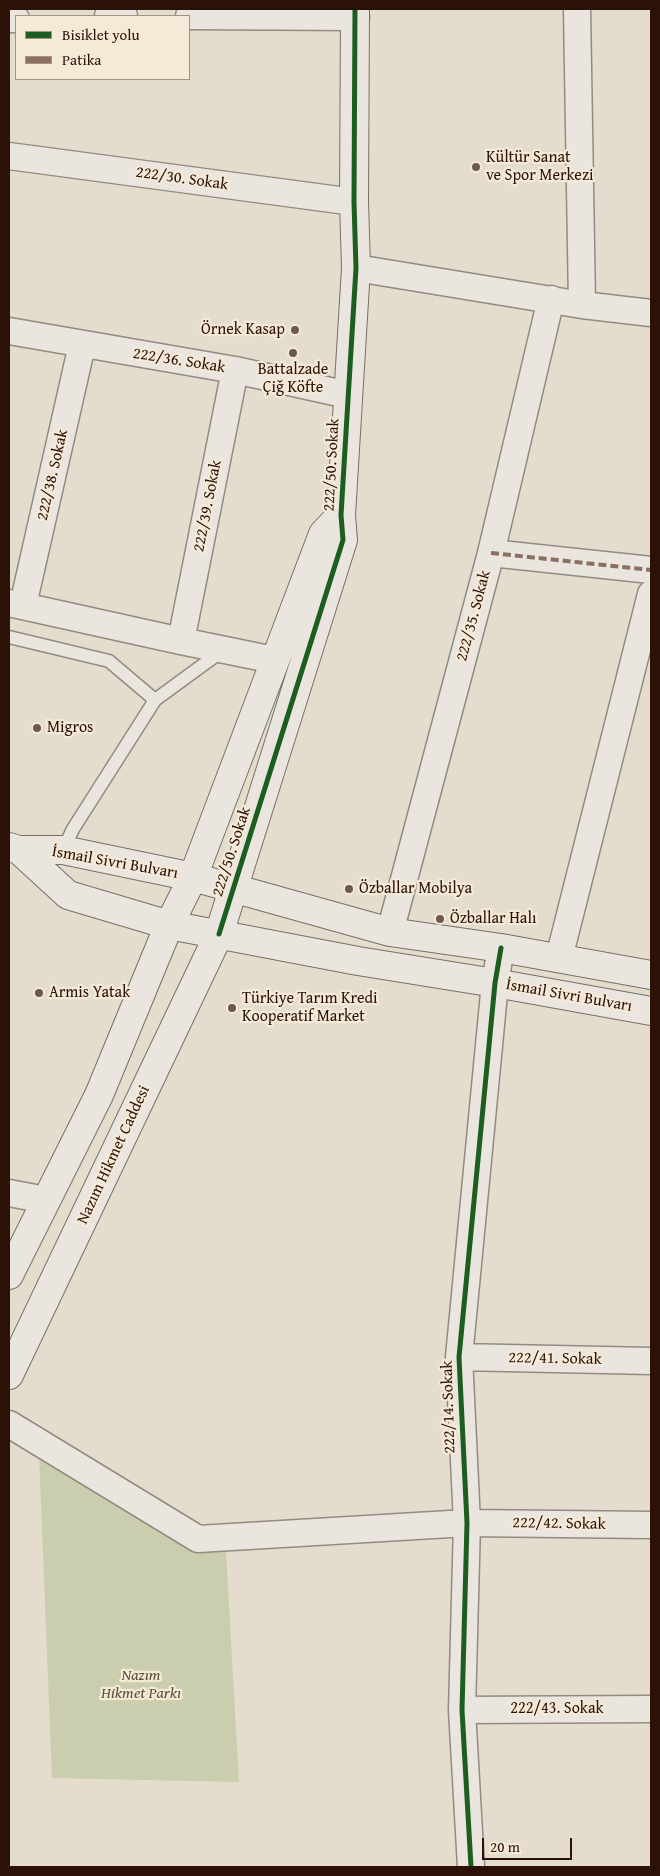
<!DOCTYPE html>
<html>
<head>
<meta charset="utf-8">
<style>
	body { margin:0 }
	#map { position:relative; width:660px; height:1876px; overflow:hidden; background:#e4dccc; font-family:"Gentium Book Plus",serif }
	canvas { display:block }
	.frame { position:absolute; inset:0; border:10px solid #2c1107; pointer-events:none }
	.legend { position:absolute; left:15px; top:15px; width:175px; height:65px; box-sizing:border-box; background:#f5ead7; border:1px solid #a59384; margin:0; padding:6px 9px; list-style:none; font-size:15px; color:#2c1107 }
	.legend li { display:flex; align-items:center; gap:10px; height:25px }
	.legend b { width:25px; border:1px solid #a59384 }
	.scale { position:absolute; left:482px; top:1838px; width:90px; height:22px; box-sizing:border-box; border:2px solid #2c1107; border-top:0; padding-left:6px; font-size:15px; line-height:18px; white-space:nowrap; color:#2c1107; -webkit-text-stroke:4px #f5ead7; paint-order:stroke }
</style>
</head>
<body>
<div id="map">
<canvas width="660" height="1876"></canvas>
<div class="frame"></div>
<ul class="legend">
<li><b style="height:6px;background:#1b5e20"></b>Bisiklet yolu</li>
<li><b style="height:6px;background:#8d6e63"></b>Patika</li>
</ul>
<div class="scale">20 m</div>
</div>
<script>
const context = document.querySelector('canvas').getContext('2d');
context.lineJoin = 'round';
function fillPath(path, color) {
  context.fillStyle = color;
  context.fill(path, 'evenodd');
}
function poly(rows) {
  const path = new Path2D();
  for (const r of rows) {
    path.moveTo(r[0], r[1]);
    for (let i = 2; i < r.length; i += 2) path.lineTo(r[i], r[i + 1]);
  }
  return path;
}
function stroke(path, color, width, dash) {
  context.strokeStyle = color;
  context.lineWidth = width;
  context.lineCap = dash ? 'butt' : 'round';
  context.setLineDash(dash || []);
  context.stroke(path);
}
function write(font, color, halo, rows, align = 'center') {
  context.font = font + ' "Gentium Book Plus",serif';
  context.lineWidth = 4.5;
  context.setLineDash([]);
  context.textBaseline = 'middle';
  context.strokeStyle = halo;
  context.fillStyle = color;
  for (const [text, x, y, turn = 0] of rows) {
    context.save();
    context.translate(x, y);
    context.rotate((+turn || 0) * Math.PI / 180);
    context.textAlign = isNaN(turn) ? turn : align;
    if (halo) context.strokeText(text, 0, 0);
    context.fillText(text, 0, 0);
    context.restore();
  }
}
fillPath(poly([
	[39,1454,226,1552,239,1782,52,1778]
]), '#caceae');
const lane = poly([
	[9,637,109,661,155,700],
	[63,850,73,829,155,700,222,651]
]);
const street = poly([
	[577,9,582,305],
	[108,16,124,16],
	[189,16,356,17],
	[9,19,16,19],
	[9,156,354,202],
	[356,268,582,305,651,313],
	[9,331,235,370,348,395],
	[491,553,651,570],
	[9,603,181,641,274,660],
	[23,605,82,345],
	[181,641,235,370],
	[390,932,491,553,551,299],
	[559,958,651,594],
	[9,1193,46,1200],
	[459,1357,651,1361],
	[9,1424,198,1539,467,1523,651,1525],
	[462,1710,651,1709],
	[471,1867,462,1710,467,1523,459,1357,495,983,501,948]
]);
const secondary = poly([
	[9,847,19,850,68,895,169,925,358,961,495,983,651,1011],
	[19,850,63,850,193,877,390,932,501,948,651,975],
	[9,1275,99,1095,169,925,193,877,323,534,341,515],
	[9,1375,219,934,343,540,341,515,356,268,354,202,355,9]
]);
stroke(lane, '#938b81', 15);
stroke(street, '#938b81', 29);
stroke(secondary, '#787066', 30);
stroke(lane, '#eae5de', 12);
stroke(street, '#eae5de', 26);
stroke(secondary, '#eae5de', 28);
stroke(poly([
	[491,553,651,570]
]), '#8d6e63', 4, [8, 4]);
stroke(poly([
	[219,934,343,540,341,515,356,268,354,202,355,9],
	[471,1867,462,1710,467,1523,459,1357,495,983,501,948]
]), '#1b5e20', 5);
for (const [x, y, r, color] of [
	[476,167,5,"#6c584c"],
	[295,330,5,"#6c584c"],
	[293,353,5,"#6c584c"],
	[37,728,5,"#6c584c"],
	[349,889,5,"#6c584c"],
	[440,919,5,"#6c584c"],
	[39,993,5,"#6c584c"],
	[232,1008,5,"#6c584c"]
]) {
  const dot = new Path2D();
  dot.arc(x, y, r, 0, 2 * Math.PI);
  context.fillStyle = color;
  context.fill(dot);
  stroke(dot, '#f5ead7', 2);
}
write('16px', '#2c1107', '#f5ead7', [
	["Kültür Sanat",486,158],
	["ve Spor Merkezi",486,176],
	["Örnek Kasap",285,330,"right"],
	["Battalzade",293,370,"center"],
	["Çiğ Köfte",293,388,"center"],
	["Migros",47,728],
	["Özballar Mobilya",359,889],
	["Özballar Halı",450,919],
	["Armis Yatak",49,993],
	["Türkiye Tarım Kredi",242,999],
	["Kooperatif Market",242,1017]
], 'left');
write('16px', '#2c1107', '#f5ead7', [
	["222/30. Sokak",182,179,8],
	["222/36. Sokak",179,361,9],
	["222/50. Sokak",332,465,-87],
	["222/38. Sokak",53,475,-77],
	["222/39. Sokak",208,506,-79],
	["222/35. Sokak",474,616,-75],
	["222/50. Sokak",232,852,-72],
	["İsmail Sivri Bulvarı",115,863,10],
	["İsmail Sivri Bulvarı",569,996,10],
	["Nazım Hikmet Caddesi",114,1155,-65],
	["222/41. Sokak",555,1359,1],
	["222/14. Sokak",449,1407,-92],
	["222/42. Sokak",559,1524,1],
	["222/43. Sokak",557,1709]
]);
write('italic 16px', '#5c4f39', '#f5ead7', [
	["Nazım",141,1676],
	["Hikmet Parkı",141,1694]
]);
</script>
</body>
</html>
